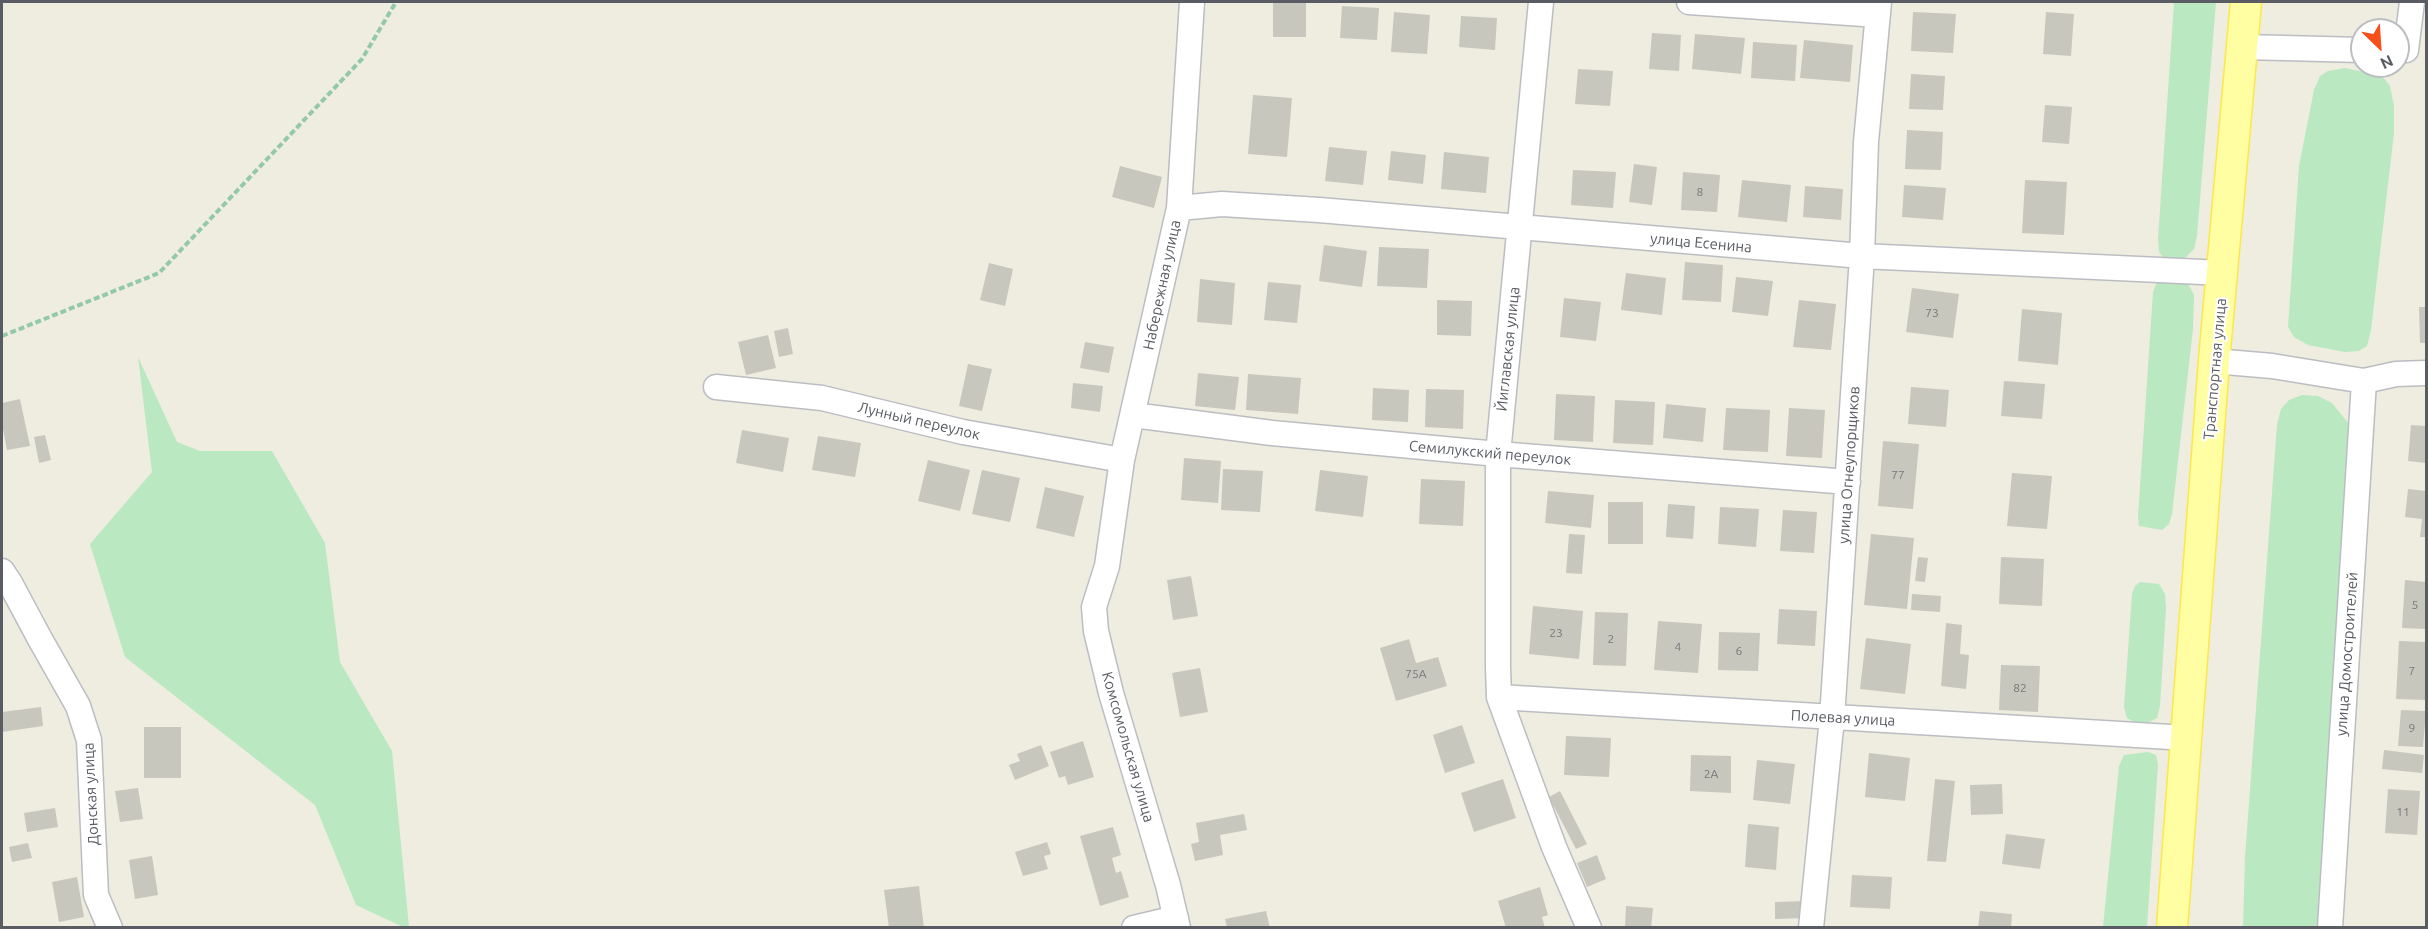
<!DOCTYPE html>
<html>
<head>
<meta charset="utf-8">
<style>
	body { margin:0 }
	#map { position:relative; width:2428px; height:929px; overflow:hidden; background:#eeede0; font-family:Ubuntu,sans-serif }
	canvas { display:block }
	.frame { position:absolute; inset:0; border:3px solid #595c63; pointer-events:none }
	.north { position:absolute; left:2350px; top:18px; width:60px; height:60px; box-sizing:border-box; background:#fff; border:2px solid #bdbec1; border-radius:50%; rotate:155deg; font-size:16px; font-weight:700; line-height:24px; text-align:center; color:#595c63 }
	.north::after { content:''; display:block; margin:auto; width:21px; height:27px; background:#f84f1b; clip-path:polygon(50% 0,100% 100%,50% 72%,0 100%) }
</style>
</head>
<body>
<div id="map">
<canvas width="2428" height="929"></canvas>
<div class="frame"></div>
<div class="north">N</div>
</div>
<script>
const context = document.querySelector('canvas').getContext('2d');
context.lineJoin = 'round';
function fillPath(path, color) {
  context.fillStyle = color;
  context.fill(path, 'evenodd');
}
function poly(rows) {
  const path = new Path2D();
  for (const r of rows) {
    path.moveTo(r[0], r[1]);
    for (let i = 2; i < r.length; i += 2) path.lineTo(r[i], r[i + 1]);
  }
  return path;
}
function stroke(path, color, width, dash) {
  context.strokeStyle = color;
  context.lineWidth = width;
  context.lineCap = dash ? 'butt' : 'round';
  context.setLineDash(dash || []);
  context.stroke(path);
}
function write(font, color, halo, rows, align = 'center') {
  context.font = font + ' Ubuntu,sans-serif';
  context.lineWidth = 4.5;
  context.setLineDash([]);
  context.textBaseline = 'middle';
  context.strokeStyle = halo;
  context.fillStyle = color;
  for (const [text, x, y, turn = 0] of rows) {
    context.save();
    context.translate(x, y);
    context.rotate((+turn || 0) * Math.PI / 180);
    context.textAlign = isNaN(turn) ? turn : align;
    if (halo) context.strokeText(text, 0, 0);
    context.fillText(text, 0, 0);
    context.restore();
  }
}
fillPath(poly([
	[2174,2,2216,2,2197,236,2194,249,2185,258,2175,261,2165,260,2159,252,2158,239],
	[2345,68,2382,76,2390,86,2394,106,2394,133,2371,330,2367,346,2359,351,2345,352,2308,345,2294,337,2288,327,2299,166,2314,90,2320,76,2328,71],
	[2162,280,2186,280,2194,295,2193,329,2172,514,2169,524,2162,530,2139,526,2138,517,2153,292,2157,282],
	[138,357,177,442,200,451,272,451,325,543,340,662,392,751,409,927,403,927,356,905,315,805,125,657,90,544,152,472],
	[2302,395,2318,396,2332,403,2349,424,2353,438,2318,927,2243,928,2245,857,2277,425,2281,409,2289,400],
	[2140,582,2159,584,2165,594,2166,608,2160,706,2157,718,2147,723,2136,723,2127,718,2124,707,2132,594,2135,586],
	[2148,752,2156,755,2158,764,2147,927,2103,927,2119,766,2124,755]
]), '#bae8c1');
fillPath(poly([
	[1273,2,1306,2,1306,37,1273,37],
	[1342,6,1379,8,1377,40,1340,38],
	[1394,12,1430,15,1427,54,1391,52],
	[1913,12,1956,14,1953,53,1911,51],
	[2046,12,2074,14,2071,56,2043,54],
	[1461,16,1497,18,1495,50,1459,47],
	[1652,33,1681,35,1679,71,1649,69],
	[1695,34,1745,38,1741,74,1692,69],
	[1804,40,1853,45,1850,82,1800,78],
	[1753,42,1797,45,1795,81,1751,78],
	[1578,69,1613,71,1610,106,1575,104],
	[1911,74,1945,76,1943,110,1909,109],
	[1253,95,1292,98,1287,157,1248,154],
	[2045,105,2072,107,2069,144,2042,142],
	[1907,130,1943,132,1941,170,1905,169],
	[1329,147,1367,151,1363,185,1325,181],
	[1391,151,1426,155,1423,184,1388,180],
	[1444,152,1489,157,1486,193,1441,189],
	[1634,164,1657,167,1652,205,1629,202],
	[1120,166,1162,177,1154,208,1112,197],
	[1573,170,1616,172,1613,208,1571,205],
	[1683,172,1720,175,1717,212,1681,210],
	[1742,180,1791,185,1787,222,1738,217],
	[2025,180,2067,182,2064,235,2022,233],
	[1904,185,1946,188,1943,220,1902,217],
	[1805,186,1843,189,1841,220,1803,217],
	[1324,245,1367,251,1362,287,1319,281],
	[1379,247,1429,249,1427,288,1377,286],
	[1685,262,1723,265,1721,302,1682,300],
	[989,263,1013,269,1005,306,980,300],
	[1626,273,1666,278,1662,315,1621,310],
	[1736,277,1773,281,1768,316,1732,312],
	[1200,279,1235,283,1232,325,1197,322],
	[1268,282,1301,285,1297,323,1264,320],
	[1912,288,1959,294,1953,338,1906,332],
	[1564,298,1601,302,1596,341,1560,337],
	[1437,300,1472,301,1471,336,1437,335],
	[1799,300,1836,304,1831,350,1793,347],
	[2419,307,2426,307,2426,343,2420,343],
	[2022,309,2062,313,2058,365,2018,361],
	[788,328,793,354,779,357,774,331],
	[768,335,776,368,746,375,738,342],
	[1085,342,1114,347,1109,373,1080,368],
	[968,364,992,369,982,411,959,406],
	[1198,373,1239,377,1235,410,1195,406],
	[1248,374,1301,378,1298,414,1246,410],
	[2004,381,2045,384,2042,419,2001,416],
	[1073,383,1103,386,1100,412,1071,408],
	[1911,387,1949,390,1946,427,1908,424],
	[1373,388,1409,390,1408,422,1372,420],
	[1426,389,1464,390,1463,429,1425,427],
	[1556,394,1595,396,1593,442,1554,440],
	[20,399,30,446,7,450,2,424,2,403],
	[1615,400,1655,402,1653,445,1613,443],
	[1666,404,1706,408,1703,442,1663,438],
	[1726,408,1770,410,1768,452,1723,450],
	[1789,408,1825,410,1822,458,1786,456],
	[2411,425,2426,426,2426,463,2408,461],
	[742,430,789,438,783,472,736,463],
	[45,435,51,460,39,463,34,437],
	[818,436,861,443,855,477,812,470],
	[1883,441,1919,444,1913,509,1878,506],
	[1184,458,1221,461,1218,503,1181,500],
	[928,460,970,470,960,511,918,501],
	[1223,469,1263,471,1260,512,1221,510],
	[982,470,1020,478,1010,522,972,514],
	[1320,470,1368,476,1363,517,1315,511],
	[2012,473,2052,476,2047,529,2007,526],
	[1421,479,1465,481,1463,526,1419,524],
	[1045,487,1084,496,1074,537,1036,528],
	[2408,489,2426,491,2426,537,2420,537,2422,519,2405,517],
	[1548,491,1594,495,1591,528,1545,523],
	[1608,502,1643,502,1643,544,1608,544],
	[1668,504,1695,506,1693,539,1666,537],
	[1720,507,1759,509,1756,547,1718,544],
	[1783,510,1817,512,1814,553,1780,551],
	[1569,534,1585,535,1582,574,1566,573],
	[1871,534,1914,538,1907,609,1864,605],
	[1918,557,1928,558,1925,582,1915,581],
	[2001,557,2044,559,2042,606,1999,604],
	[1191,576,1198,616,1173,620,1167,580],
	[2405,580,2426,582,2426,629,2402,628],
	[1912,594,1941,596,1940,612,1911,610],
	[1533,606,1583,611,1579,659,1529,654],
	[1779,609,1817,611,1815,646,1777,644],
	[1595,612,1628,613,1626,666,1593,665],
	[1658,621,1702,624,1698,673,1654,670],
	[1946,623,1962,625,1960,654,1969,655,1966,689,1941,686],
	[1719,632,1760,633,1758,671,1718,670],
	[1866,638,1911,644,1905,694,1860,689],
	[1409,639,1416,663,1438,657,1447,686,1396,701,1380,648],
	[2399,641,2426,642,2426,700,2396,699],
	[2001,665,2040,666,2038,712,1999,710],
	[1200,668,1208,712,1180,717,1172,673],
	[41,707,43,726,2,732,2,712],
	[2401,710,2426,711,2423,747,2398,746],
	[1462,725,1475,763,1445,773,1433,735],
	[144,727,181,727,181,778,144,778],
	[1566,736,1611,738,1609,777,1564,775],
	[1083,741,1094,777,1068,785,1065,776,1059,778,1050,752],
	[1041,745,1049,766,1015,780,1009,765,1020,761,1017,754],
	[2384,750,2424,755,2422,773,2382,769],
	[1869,753,1910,758,1905,801,1865,797],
	[1691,755,1731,756,1731,793,1690,791],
	[1757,760,1795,764,1790,804,1753,800],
	[1503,779,1516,818,1474,832,1461,793],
	[1935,779,1955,781,1946,862,1927,861],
	[2002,784,2003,814,1971,815,1970,785],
	[138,788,143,819,120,822,115,791],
	[2388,789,2420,791,2417,835,2385,833],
	[1560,791,1587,844,1576,849,1549,797],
	[55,808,58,827,27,832,24,813],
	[1244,814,1247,830,1220,835,1223,855,1195,861,1191,844,1199,842,1196,823],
	[1748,824,1779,827,1776,870,1745,867],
	[1113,827,1121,855,1112,858,1116,873,1121,871,1129,897,1100,906,1080,836],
	[2006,834,2045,839,2040,869,2002,864],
	[1047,842,1051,854,1044,856,1048,869,1023,876,1015,852],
	[28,843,32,858,12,862,9,847],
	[1597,855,1606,879,1587,887,1577,863],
	[152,856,158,895,135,899,129,860],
	[1852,875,1892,877,1890,909,1850,907],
	[77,877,84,917,59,922,52,882],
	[919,886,924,928,889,928,884,890],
	[1540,887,1548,915,1542,917,1545,928,1506,928,1498,901],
	[1805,901,1805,918,1775,919,1775,902],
	[1626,906,1653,908,1651,928,1625,928],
	[1266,911,1270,928,1227,928,1225,919],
	[1980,911,2012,914,2011,928,1978,928]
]), '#c8c7bd');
const minor = poly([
	[1541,2,1498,454,1498,667,1499,697,1554,847,1589,928],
	[1689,2,1878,15],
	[2244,47,2362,50],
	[2406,50,2412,2],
	[1179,208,1222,204,1319,210,1862,256,2223,273],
	[2214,361,2272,366,2364,381,2396,374,2426,373],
	[716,387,822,398,963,432,1122,460],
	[1133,415,1272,433,1498,454,1848,482],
	[2,571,10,583,40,639,78,706,89,740,96,895,110,928],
	[1499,697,2187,738],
	[1134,928,1176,918],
	[1178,928,1168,885,1111,693,1096,631,1094,607,1107,566,1122,460,1179,208,1192,2],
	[1811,928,1832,718,1862,256,1866,142,1879,2],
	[2330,928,2364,381]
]);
const major = poly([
	[2172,928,2214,361,2246,2]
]);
stroke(minor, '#bbbdc3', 27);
stroke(major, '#fee749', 33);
stroke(poly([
	[2,336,159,273,362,59,396,2]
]), '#93c9aa', 4, [6, 3]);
stroke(minor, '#fff', 24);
stroke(major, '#fffea3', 30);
write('12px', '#75777a', null, [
	["8",1700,192],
	["73",1932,313],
	["77",1898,475],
	["5",2415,605],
	["23",1556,633],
	["2",1611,639],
	["4",1678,647],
	["6",1739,651],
	["7",2412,671],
	["75А",1416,674],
	["82",2020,688],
	["9",2412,728],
	["2А",1711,774],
	["11",2403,812]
]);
write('15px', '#595c63', '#fff', [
	["улица Есенина",1701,243,5],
	["Набережная улица",1162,285,-78],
	["Йиглавская улица",1508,349,-84],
	["Транспортная улица",2215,369,-85],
	["Лунный переулок",919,421,13],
	["Семилукский переулок",1490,453,5],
	["улица Огнеупорщиков",1849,465,-86],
	["улица Домостроителей",2347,654,-86],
	["Полевая улица",1843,718,3],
	["Комсомольская улица",1128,747,74],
	["Донская улица",91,794,-93]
]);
</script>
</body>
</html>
